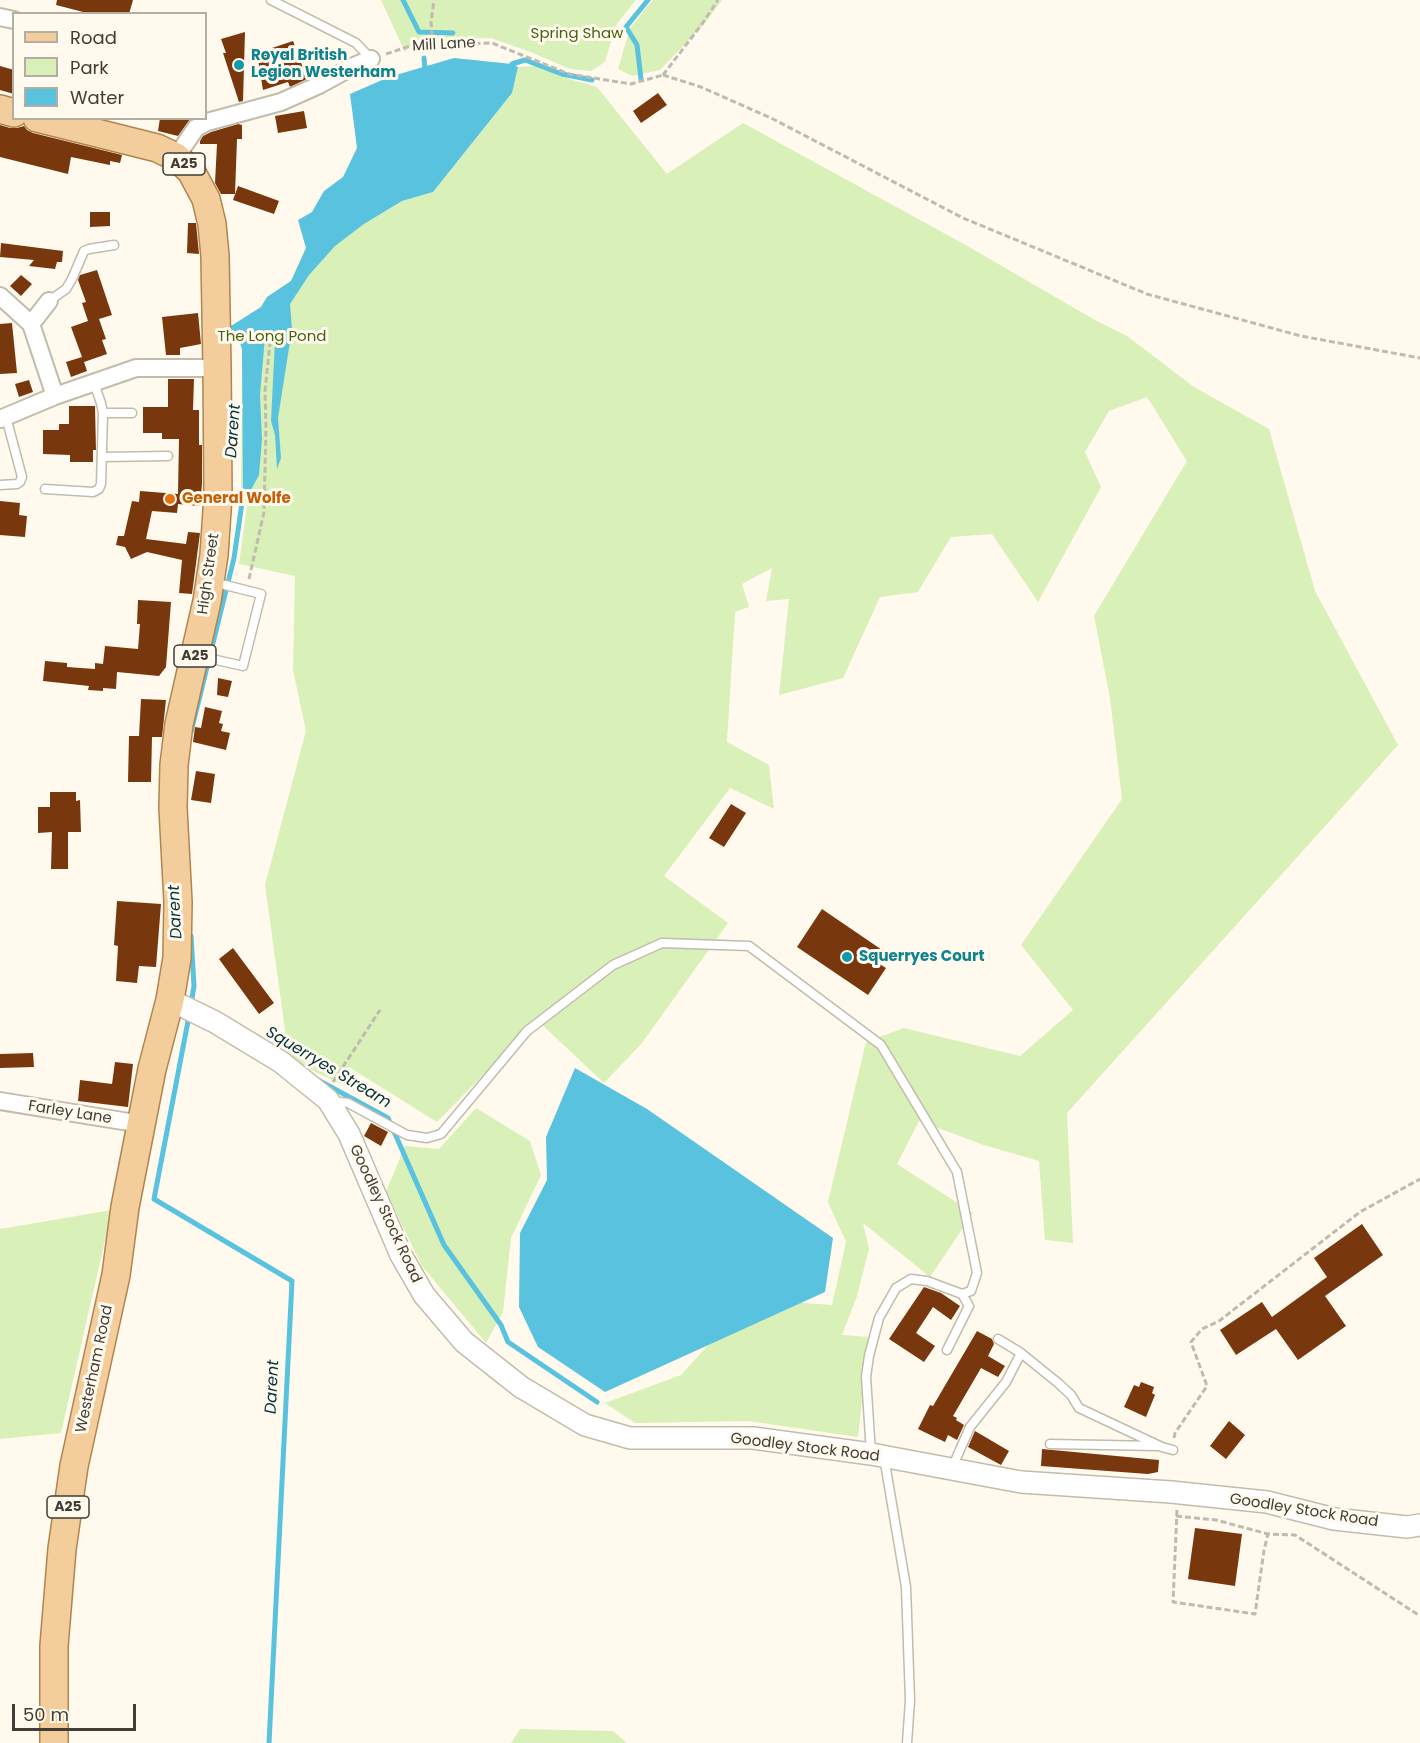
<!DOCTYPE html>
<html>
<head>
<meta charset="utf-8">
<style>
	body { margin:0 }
	#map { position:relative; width:1420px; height:1743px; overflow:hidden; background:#fffaed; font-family:Poppins,sans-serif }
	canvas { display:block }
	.legend { position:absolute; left:12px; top:12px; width:195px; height:108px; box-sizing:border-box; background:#fffaed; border:2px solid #b2aea4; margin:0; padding:8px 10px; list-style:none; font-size:18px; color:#3f3d36 }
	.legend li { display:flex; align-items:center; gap:12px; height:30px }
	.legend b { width:30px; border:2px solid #b2aea4 }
	.scale { position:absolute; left:12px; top:1704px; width:124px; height:27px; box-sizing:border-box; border:3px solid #3f3d36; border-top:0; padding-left:8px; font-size:18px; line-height:21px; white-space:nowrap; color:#3f3d36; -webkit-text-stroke:4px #fffaed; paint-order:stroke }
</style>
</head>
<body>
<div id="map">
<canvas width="1420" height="1743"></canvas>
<ul class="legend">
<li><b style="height:8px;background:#f4cd9d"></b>Road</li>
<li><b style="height:16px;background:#d9f0b8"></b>Park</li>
<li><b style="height:16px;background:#58c2df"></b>Water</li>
</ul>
<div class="scale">50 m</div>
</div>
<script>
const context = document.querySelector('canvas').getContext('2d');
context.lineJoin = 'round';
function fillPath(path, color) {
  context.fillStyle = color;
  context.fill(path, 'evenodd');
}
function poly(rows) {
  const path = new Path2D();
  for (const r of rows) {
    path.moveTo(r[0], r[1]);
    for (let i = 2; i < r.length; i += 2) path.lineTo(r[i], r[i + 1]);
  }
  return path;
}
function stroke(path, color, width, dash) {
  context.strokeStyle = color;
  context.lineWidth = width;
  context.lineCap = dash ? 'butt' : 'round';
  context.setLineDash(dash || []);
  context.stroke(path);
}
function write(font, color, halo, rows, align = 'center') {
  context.font = font + ' Poppins,sans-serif';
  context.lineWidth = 6;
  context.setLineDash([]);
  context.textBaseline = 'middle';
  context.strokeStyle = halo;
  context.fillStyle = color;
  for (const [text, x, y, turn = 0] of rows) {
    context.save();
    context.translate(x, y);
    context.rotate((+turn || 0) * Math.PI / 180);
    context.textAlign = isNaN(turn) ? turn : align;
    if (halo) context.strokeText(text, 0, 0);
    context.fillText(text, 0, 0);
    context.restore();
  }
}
fillPath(poly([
	[381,0,636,0,616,25,605,62,591,71,570,69,528,51,491,38,417,40,405,52],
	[653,0,722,0,704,24,660,70,632,76,618,69,630,28],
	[537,66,569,79,597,87,667,174,743,123,962,243,1095,320,1127,336,1194,387,1269,429,1315,591,1398,745,1067,1113,1073,1243,1045,1240,1039,1161,984,1145,919,1121,897,1164,973,1213,930,1277,863,1223,869,1249,857,1296,842,1335,869,1337,858,1437,748,1421,635,1423,605,1403,681,1375,750,1299,832,1305,846,1242,828,1202,866,1042,904,1028,1020,1056,1073,1010,1021,945,1122,799,1110,698,1094,616,1187,461,1147,397,1109,411,1085,452,1101,487,1038,602,992,534,951,537,918,592,880,597,843,678,779,695,789,599,766,601,772,568,742,584,749,607,735,612,727,742,769,765,774,809,730,788,664,876,728,923,642,1043,604,1083,537,1020,437,1122,349,1067,340,1084,289,1059,265,885,306,731,293,670,295,576,239,564,247,506,241,497,242,349,237,334,223,331,261,307,267,297,291,281,306,248,340,242,364,224,402,201,433,192,512,93,518,67],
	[476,1108,530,1141,541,1175,511,1238,503,1312,486,1343,422,1266,386,1192,405,1146,439,1149],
	[112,1210,61,1433,0,1439,0,1229],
	[520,1729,613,1731,627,1743,511,1743]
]), '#d9f0b8');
fillPath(poly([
	[454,58,512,64,518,67,512,93,433,192,402,201,364,224,335,246,309,275,290,304,292,329,278,418,281,458,277,469,275,435,271,421,275,340,273,332,265,337,260,395,262,439,259,475,245,501,243,500,242,349,237,334,223,331,261,307,267,297,291,281,306,248,298,220,312,212,324,191,343,177,357,148,350,94,389,77],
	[575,1068,647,1109,833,1238,825,1292,605,1392,538,1347,519,1307,520,1233,547,1180,546,1137]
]), '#58c2df');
stroke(poly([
	[403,0,419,32,453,33],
	[424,58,425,70],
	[512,64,525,60,562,74,592,80],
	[641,79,637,45,626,27,648,0],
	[191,732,234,558,243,496],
	[191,936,194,986,191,1004],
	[189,1016,154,1199,292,1281,269,1743],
	[318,1080,388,1118,444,1245,501,1325,508,1342,597,1402]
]), '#58c2df', 5);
fillPath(poly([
	[57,0,133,0,129,14,91,14,56,5],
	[245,32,243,101,239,102,223,53,226,53,221,39],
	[293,41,307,79,290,87,288,82,263,90,257,53],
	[0,66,14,70,14,94,0,90],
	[658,93,667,105,641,123,633,111],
	[304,111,307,128,278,133,275,116],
	[160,118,191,118,178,136,158,131],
	[238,124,242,125,242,139,237,139,235,194,221,194,215,183,217,144,200,144,200,141,203,136,211,132],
	[0,125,10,128,17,128,24,126,27,130,33,133,122,155,120,163,110,161,110,165,71,157,68,174,0,157],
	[238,186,279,201,274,214,233,200],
	[90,212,110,212,110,226,90,227],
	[188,223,196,223,199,254,187,253],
	[1,243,63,251,62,262,57,262,55,269,29,266,34,260,0,257],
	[97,270,112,315,99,319,106,339,102,340,107,354,84,362,87,371,71,377,66,362,82,357,71,327,88,321,82,303,86,302,78,280,80,275],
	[21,275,32,284,21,296,10,286],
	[198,313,201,344,180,348,180,355,166,355,162,317],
	[12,323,17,373,0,374,0,324],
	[168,379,194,379,193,410,199,410,199,445,202,445,202,484,200,506,178,504,177,513,152,511,146,539,186,544,188,532,200,533,192,594,179,593,182,560,147,552,131,559,125,547,116,545,118,536,124,536,132,501,139,502,140,491,178,494,179,439,162,439,162,433,143,433,143,407,168,407],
	[29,380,33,392,19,397,15,384],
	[69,406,95,406,96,450,93,450,93,462,70,462,70,455,43,454,43,430,59,430,59,424,69,424],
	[0,501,20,503,19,515,27,516,25,537,0,535],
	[138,600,171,602,166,667,159,676,117,672,116,689,103,688,103,691,88,690,89,686,43,681,45,661,67,663,67,667,95,669,95,663,103,664,105,646,138,649,140,624,137,624],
	[218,678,232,681,228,697,217,695],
	[141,699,166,700,162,737,152,737,151,782,128,782,129,736,139,736],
	[205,707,222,711,219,723,223,724,221,731,230,733,226,750,193,742,195,727,201,728],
	[196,771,215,774,211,803,191,800],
	[50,792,76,792,76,801,80,800,81,832,68,832,68,869,51,869,52,832,38,833,38,807,50,807],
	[731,804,746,813,724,847,709,838],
	[117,901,161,904,156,967,139,966,137,983,116,981,118,946,114,945],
	[822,909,885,952,878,963,886,968,868,995,797,947],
	[233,948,274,1003,259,1014,219,959],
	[33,1053,34,1067,0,1068,0,1054],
	[115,1062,133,1064,128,1107,78,1101,80,1080,112,1084],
	[371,1123,388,1132,381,1146,364,1136],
	[1362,1224,1383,1255,1325,1296,1346,1326,1298,1360,1276,1329,1236,1355,1220,1330,1262,1302,1272,1317,1327,1277,1314,1258],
	[924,1287,941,1293,960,1306,951,1320,933,1307,916,1333,935,1346,924,1362,889,1339],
	[977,1331,992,1339,994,1344,988,1356,1005,1366,998,1377,981,1368,953,1416,957,1418,956,1420,964,1425,957,1440,948,1435,945,1442,918,1429,930,1405,933,1406],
	[1141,1382,1154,1387,1152,1393,1155,1395,1146,1417,1124,1407,1134,1385,1139,1387],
	[1229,1421,1245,1435,1226,1459,1210,1446],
	[975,1431,1009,1451,1001,1465,968,1447],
	[1042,1449,1159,1460,1158,1472,1148,1474,1041,1466],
	[1195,1528,1242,1534,1235,1586,1188,1579]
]), '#79370d');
const service = poly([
	[271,0,356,43,371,59],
	[49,301,66,289,72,279,84,251,89,249,114,245],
	[103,413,132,413],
	[102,457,168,456],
	[0,485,17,484,20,482,22,477,6,417],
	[45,489,93,492,99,489,101,484,103,413,101,403,94,383],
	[199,656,243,666,261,594,213,582],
	[332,1101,348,1103,407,1135,427,1138,441,1134,527,1031,613,965,662,943,749,946,881,1045,957,1172,977,1273,971,1291,962,1294,927,1281,911,1279,896,1288,879,1318,869,1356,866,1377,871,1453],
	[998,1339,1021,1353,1058,1383,1071,1395,1079,1408,1162,1447,1173,1450],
	[947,1350,969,1306,962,1294],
	[1050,1444,1158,1446],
	[884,1457,906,1587,910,1700,907,1743],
	[952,1468,970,1427,1006,1382,1021,1353]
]);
const minor = poly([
	[0,17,14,20],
	[176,157,196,128,207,122,281,102,319,85,354,66,371,59],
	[0,296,31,324,55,396],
	[31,324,49,301],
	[0,419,55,396,136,368,217,368],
	[0,1101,141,1124]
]);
const tertiary = poly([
	[170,1000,215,1022,281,1062,328,1100,349,1134,401,1255,424,1295,464,1342,521,1387,585,1425,630,1438,753,1438,871,1454,1021,1482,1171,1492,1267,1502,1334,1519,1407,1527,1420,1525]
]);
const primary = poly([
	[0,109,14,113],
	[37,118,157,148,176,157,191,171,206,199,212,224,215,256,217,368,218,496,214,555,207,601,179,724,174,765,173,808,178,902,177,958,170,1000,152,1069,125,1207,116,1275,74,1466,62,1549,54,1646,54,1743]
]);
stroke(service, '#c1bcab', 11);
stroke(minor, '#c1bcab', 20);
stroke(tertiary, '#c1bcab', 24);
stroke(primary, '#b0854e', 30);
stroke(poly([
	[433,45,431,22,434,0],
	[386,54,413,45,492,43,569,74,631,84,663,75],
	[663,75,701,87,773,119,963,218,1147,294,1301,336,1420,358],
	[663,75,702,24,718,0],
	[249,579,264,512,266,427,265,391,270,343],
	[333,1082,380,1010],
	[1174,1438,1175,1433,1207,1386,1191,1342,1202,1329,1219,1321,1360,1212,1420,1179],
	[1177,1510,1173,1602,1255,1614,1264,1550,1268,1534],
	[1176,1516,1216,1520,1268,1534,1295,1535,1420,1616]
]), '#bfbbb0', 3, [6, 3]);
stroke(service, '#fff', 8);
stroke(minor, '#fff', 16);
stroke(tertiary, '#fff', 21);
stroke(primary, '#f4cd9d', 27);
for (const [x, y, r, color] of [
	[239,65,6,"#0f9aa8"],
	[170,499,6,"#e8710a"],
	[847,957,6,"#0f9aa8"]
]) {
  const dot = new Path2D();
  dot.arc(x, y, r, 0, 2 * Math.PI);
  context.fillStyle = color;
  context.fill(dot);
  stroke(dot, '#fffaed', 2);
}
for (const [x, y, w] of [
	[184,164,42],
	[195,656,42],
	[68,1507,42]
]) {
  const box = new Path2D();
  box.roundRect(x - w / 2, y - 11, w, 22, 4.5);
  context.fillStyle = '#fffaed';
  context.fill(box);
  stroke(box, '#3f3d36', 1.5);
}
write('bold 14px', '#3f3d36', null, [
	["A25",184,164],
	["A25",195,656],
	["A25",68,1507]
]);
write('15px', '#486211', '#fffaed', [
	["Spring Shaw",577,34],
	["The Long Pond",272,337]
]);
write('15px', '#3f3d36', '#fffaed', [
	["Mill Lane",444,45,-3],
	["High Street",209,574,-82],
	["Farley Lane",70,1113,9],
	["Goodley Stock Road",385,1214,65],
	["Westerham Road",95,1369,-78],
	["Goodley Stock Road",805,1448,7],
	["Goodley Stock Road",1304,1511,9]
]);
write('bold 15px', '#0d838f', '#fffaed', [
	["Royal British",251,56],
	["Legion Westerham",251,73],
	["Squerryes Court",859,957]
], 'left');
write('bold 15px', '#c56008', '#fffaed', [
	["General Wolfe",182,499]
], 'left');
write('italic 16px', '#00313d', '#fffaed', [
	["Darent",234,431,-86],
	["Darent",176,912,-93],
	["Squerryes Stream",328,1068,31],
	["Darent",273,1387,-87]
]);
</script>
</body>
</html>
